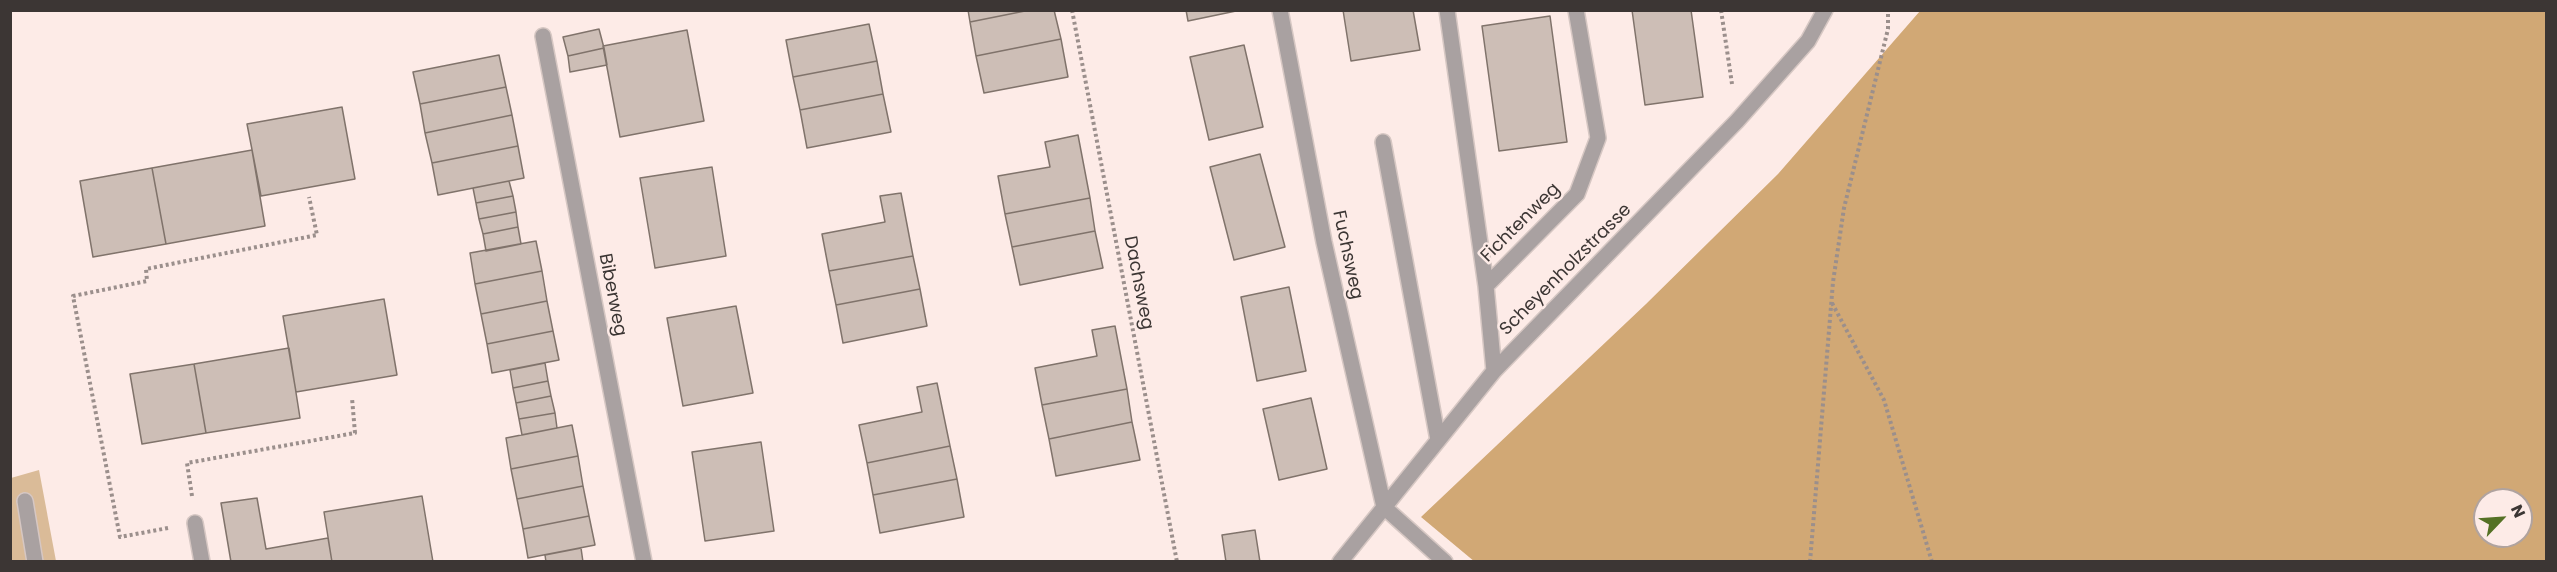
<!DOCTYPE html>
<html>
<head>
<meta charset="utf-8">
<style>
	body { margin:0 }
	#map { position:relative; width:2557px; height:572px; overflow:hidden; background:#fdebe7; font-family:Poppins,sans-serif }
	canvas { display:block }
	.frame { position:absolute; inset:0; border:12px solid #3c3634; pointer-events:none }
	.north { position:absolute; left:2473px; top:488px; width:60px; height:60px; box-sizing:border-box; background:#fdebe7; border:2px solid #b0a39f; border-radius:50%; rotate:65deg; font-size:16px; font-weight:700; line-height:24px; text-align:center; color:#3c3634 }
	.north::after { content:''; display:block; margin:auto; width:21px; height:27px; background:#557125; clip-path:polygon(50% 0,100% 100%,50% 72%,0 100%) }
</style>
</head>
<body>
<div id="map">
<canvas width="2557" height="572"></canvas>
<div class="frame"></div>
<div class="north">N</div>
</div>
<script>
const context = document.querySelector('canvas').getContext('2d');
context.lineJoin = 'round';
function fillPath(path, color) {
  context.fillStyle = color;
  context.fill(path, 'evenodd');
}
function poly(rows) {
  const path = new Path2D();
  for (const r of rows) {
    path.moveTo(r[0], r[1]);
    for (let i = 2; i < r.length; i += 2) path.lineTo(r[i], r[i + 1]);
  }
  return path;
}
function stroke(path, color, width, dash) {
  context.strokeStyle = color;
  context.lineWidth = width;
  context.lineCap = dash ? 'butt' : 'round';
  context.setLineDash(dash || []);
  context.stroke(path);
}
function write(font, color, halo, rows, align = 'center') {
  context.font = font + ' Poppins,sans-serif';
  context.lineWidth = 5;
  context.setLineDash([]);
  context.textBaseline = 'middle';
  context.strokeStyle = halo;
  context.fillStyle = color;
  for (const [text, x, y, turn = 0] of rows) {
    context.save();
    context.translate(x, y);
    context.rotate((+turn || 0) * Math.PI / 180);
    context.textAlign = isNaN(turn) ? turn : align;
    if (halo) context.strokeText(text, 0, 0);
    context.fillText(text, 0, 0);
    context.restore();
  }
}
fillPath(poly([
	[39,470,56,561,11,562,11,478]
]), '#dabb98');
fillPath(poly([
	[1920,11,2546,11,2546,561,1475,562,1421,517,1646,304,1778,174],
	[2485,500,2521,500,2521,536,2485,536]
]), '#d1a875');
const building = poly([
	[968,10,1030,10,970,22,968,10],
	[1030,10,1054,10,1061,39,976,56,970,22,1030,10],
	[1186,10,1236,10,1236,11,1188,21,1186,10],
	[1343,10,1413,10,1420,50,1351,61,1343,10],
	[1632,10,1691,10,1703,97,1645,105,1632,10],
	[1550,16,1567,142,1499,151,1482,26,1550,16],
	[869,24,877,61,793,77,786,40,869,24],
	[599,29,604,48,568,56,563,37,599,29],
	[687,30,704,121,620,137,603,46,687,30],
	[1061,39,1068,77,984,93,976,56,1061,39],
	[1244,45,1263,127,1209,140,1190,57,1244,45],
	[604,48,607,65,570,72,568,56,604,48],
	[499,55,506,87,420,104,413,72,499,55],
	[877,61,883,94,800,110,793,77,877,61],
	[506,87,512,115,425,133,420,104,506,87],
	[883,94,891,132,807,148,800,110,883,94],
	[342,107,355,179,261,196,247,124,342,107],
	[512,115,518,146,432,163,425,133,512,115],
	[1078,135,1090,198,1005,214,998,176,1050,167,1045,142,1078,135],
	[518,146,524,178,438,195,432,163,518,146],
	[252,150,265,226,166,244,152,168,252,150],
	[1260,154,1285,247,1234,260,1210,167,1260,154],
	[712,167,726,256,655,268,640,178,712,167],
	[152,168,166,244,93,257,80,181,152,168],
	[509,181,513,196,476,203,473,188,509,181],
	[901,193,913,256,829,271,822,234,885,222,880,196,901,193],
	[513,196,516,212,479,219,476,203,513,196],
	[1090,198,1095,231,1012,247,1005,214,1090,198],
	[516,212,518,227,483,234,479,219,516,212],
	[518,227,521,244,486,251,483,234,518,227],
	[1095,231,1103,268,1020,285,1012,247,1095,231],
	[536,241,542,271,475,284,470,253,536,241],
	[913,256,920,289,836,305,829,271,913,256],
	[542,271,547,301,481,314,475,284,542,271],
	[1289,287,1306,371,1257,381,1241,297,1289,287],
	[920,289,927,326,843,343,836,305,920,289],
	[384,299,397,375,296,392,283,316,384,299],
	[547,301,553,331,487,344,481,314,547,301],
	[736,306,753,393,683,406,667,318,736,306],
	[1115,326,1127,389,1042,405,1035,368,1097,356,1092,330,1115,326],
	[553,331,559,360,492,373,487,344,553,331],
	[289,348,300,418,206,433,194,364,289,348],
	[545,363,548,381,513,388,510,370,545,363],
	[194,364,206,433,142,444,130,374,194,364],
	[548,381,551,396,516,403,513,388,548,381],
	[937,383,950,446,867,463,859,425,922,412,917,387,937,383],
	[1127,389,1132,422,1049,439,1042,405,1127,389],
	[551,396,555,413,519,419,516,403,551,396],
	[1311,398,1327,469,1279,480,1263,409,1311,398],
	[555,413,557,428,522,435,519,419,555,413],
	[1132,422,1140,460,1056,476,1049,439,1132,422],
	[572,425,578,456,511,469,506,438,572,425],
	[761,442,774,531,705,541,692,452,761,442],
	[950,446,957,479,873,495,867,463,950,446],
	[578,456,583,486,517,499,511,469,578,456],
	[957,479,964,517,880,533,873,495,957,479],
	[583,486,589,516,523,529,517,499,583,486],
	[422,496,433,562,332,562,324,512,422,496],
	[257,498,266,549,328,538,332,562,231,562,221,503,257,498],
	[589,516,595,545,528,558,523,529,589,516],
	[1255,530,1260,562,1226,562,1222,535,1255,530],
	[581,548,583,562,546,562,545,555,581,548]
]);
fillPath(building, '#cdbeb6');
stroke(building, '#80736b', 1.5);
const service = poly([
	[1383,142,1438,440],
	[25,501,35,562],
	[195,523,202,562]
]);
const minor = poly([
	[1280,10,1324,242,1384,507,1445,562],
	[1447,10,1486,286,1494,371],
	[543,36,644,562],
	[1486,286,1577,194,1598,138,1576,10],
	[1340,562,1494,371,1737,121,1808,41,1825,10]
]);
stroke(service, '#d6c7c3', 18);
stroke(minor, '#d6c7c3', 18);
stroke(poly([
	[1072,10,1177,562],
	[1721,10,1732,84],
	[1832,303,1884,400,1932,562],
	[192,496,187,463,355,433,352,398],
	[168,528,120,537,73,296,147,281,146,269,317,235,309,197],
	[1810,562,1833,282,1844,208,1888,29,1888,10]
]), '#9b8f8c', 4, [3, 3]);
stroke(service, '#a9a1a1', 15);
stroke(minor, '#a9a1a1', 15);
write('18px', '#3c3634', '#fdebe7', [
	["Fichtenweg",1521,223,-45],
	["Fuchsweg",1347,255,78],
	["Scheyenholzstrasse",1566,270,-45],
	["Dachsweg",1138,283,79],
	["Biberweg",612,295,79]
]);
</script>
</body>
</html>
